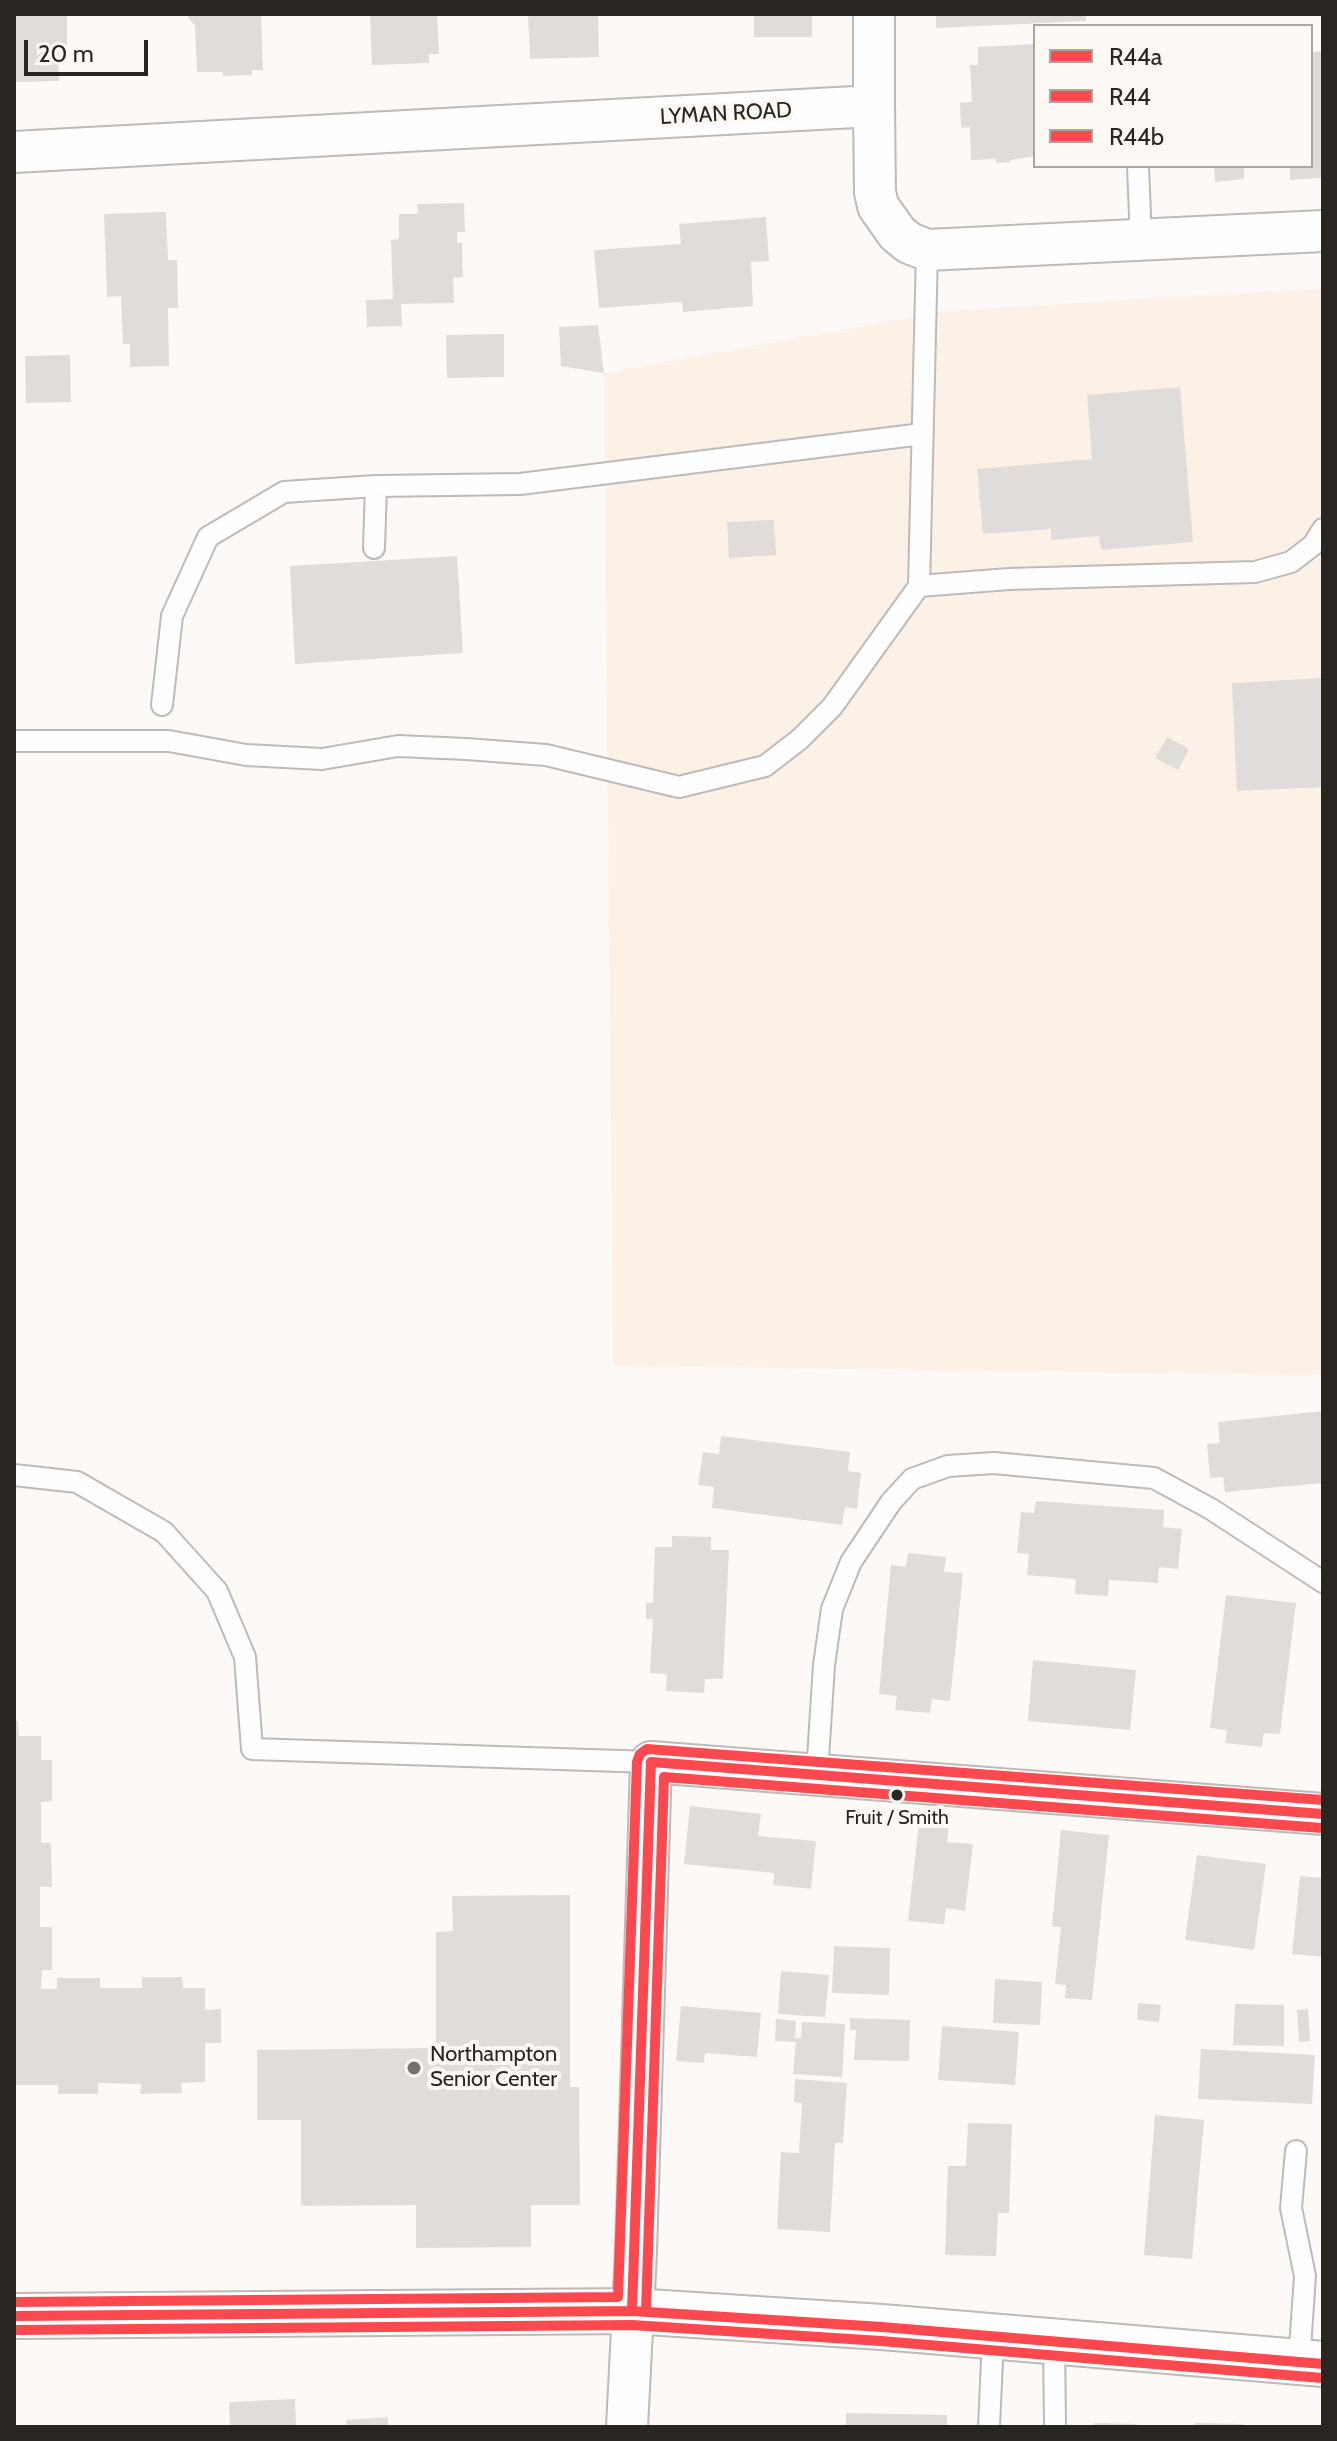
<!DOCTYPE html>
<html>
<head>
<meta charset="utf-8">
<style>
	body { margin:0 }
	#map { position:relative; width:1337px; height:2441px; overflow:hidden; background:#fcf9f7; font-family:Cabin,sans-serif }
	canvas { display:block }
	.frame { position:absolute; inset:0; border:16px solid #292622; pointer-events:none }
	.legend { position:absolute; left:1033px; top:24px; width:280px; height:144px; box-sizing:border-box; background:#fef9f5; border:2px solid #a9a5a1; margin:0; padding:10px 14px; list-style:none; font-size:24px; color:#292622 }
	.legend li { display:flex; align-items:center; gap:16px; height:40px }
	.legend b { width:40px; border:2px solid #a9a5a1 }
	.scale { position:absolute; left:24px; top:40px; width:124px; height:36px; box-sizing:border-box; border:4px solid #292622; border-top:0; padding-left:10px; font-size:24px; line-height:28px; white-space:nowrap; color:#292622; -webkit-text-stroke:6px #fef9f5; paint-order:stroke }
</style>
</head>
<body>
<div id="map">
<canvas width="1337" height="2441"></canvas>
<div class="frame"></div>
<ul class="legend">
<li><b style="height:10px;background:#fc4950"></b>R44a</li>
<li><b style="height:10px;background:#fc4950"></b>R44</li>
<li><b style="height:10px;background:#fc4950"></b>R44b</li>
</ul>
<div class="scale">20 m</div>
</div>
<script>
const context = document.querySelector('canvas').getContext('2d');
context.lineJoin = 'round';
function fillPath(path, color) {
  context.fillStyle = color;
  context.fill(path, 'evenodd');
}
function poly(rows) {
  const path = new Path2D();
  for (const r of rows) {
    path.moveTo(r[0], r[1]);
    for (let i = 2; i < r.length; i += 2) path.lineTo(r[i], r[i + 1]);
  }
  return path;
}
function stroke(path, color, width, dash) {
  context.strokeStyle = color;
  context.lineWidth = width;
  context.lineCap = dash ? 'butt' : 'round';
  context.setLineDash(dash || []);
  context.stroke(path);
}
function write(font, color, halo, rows, align = 'center') {
  context.font = font + ' Cabin,sans-serif';
  context.lineWidth = 8;
  context.setLineDash([]);
  context.textBaseline = 'middle';
  context.strokeStyle = halo;
  context.fillStyle = color;
  for (const [text, x, y, turn = 0] of rows) {
    context.save();
    context.translate(x, y);
    context.rotate((+turn || 0) * Math.PI / 180);
    context.textAlign = isNaN(turn) ? turn : align;
    if (halo) context.strokeText(text, 0, 0);
    context.fillText(text, 0, 0);
    context.restore();
  }
}
fillPath(poly([
	[1323,288,1323,1375,613,1366,604,373,946,311]
]), '#fbf1e7');
fillPath(poly([
	[14,14,67,14,67,45,58,45,59,81,14,82],
	[188,14,261,14,263,70,252,70,252,75,223,76,223,72,197,72,195,25,188,18],
	[370,14,437,14,439,54,429,54,429,63,372,65],
	[528,14,598,14,599,57,530,59],
	[754,14,812,14,812,37,754,37],
	[936,14,1086,14,1086,21,936,28],
	[1035,44,1035,156,1011,160,1011,162,996,163,996,159,971,160,970,127,961,128,960,103,972,102,970,65,978,65,978,47],
	[1323,51,1321,178,1290,180,1290,166,1311,166,1311,52],
	[1214,166,1244,166,1244,179,1215,182],
	[464,203,465,232,457,232,457,243,462,243,463,277,453,278,454,303,401,304,402,326,367,327,366,300,393,299,391,240,399,239,399,214,418,214,417,204],
	[166,212,168,260,177,260,178,308,168,308,169,366,130,367,130,344,123,344,121,296,107,297,104,214],
	[766,217,769,261,751,262,753,306,683,312,682,302,599,308,594,250,681,244,679,224],
	[598,325,604,373,561,366,559,327],
	[504,334,504,377,447,378,446,335],
	[70,355,71,402,26,403,25,356],
	[1180,387,1193,542,1101,550,1099,536,1051,540,1051,529,983,534,977,469,1092,459,1087,395],
	[774,520,776,555,729,558,727,522],
	[457,556,463,653,295,664,290,566],
	[1323,678,1323,787,1237,791,1232,683],
	[1167,737,1189,749,1178,770,1155,758],
	[1323,1411,1323,1483,1225,1492,1223,1477,1210,1478,1207,1444,1220,1443,1218,1422],
	[721,1436,850,1452,848,1471,861,1473,857,1509,845,1507,842,1525,712,1508,714,1487,698,1485,703,1452,719,1454],
	[1036,1501,1164,1510,1163,1527,1182,1529,1178,1569,1159,1567,1158,1583,1109,1580,1108,1596,1075,1594,1076,1579,1027,1575,1029,1554,1017,1553,1021,1512,1034,1513],
	[672,1536,711,1537,711,1550,729,1550,723,1679,705,1679,704,1693,666,1691,667,1674,650,1673,653,1619,646,1619,646,1603,653,1603,655,1547,672,1547],
	[908,1553,946,1557,944,1572,963,1573,950,1701,932,1699,930,1713,895,1710,897,1696,879,1694,891,1565,906,1567],
	[1226,1595,1296,1603,1280,1734,1264,1733,1262,1747,1225,1743,1227,1730,1210,1728],
	[1033,1660,1136,1670,1130,1730,1028,1721],
	[14,1721,18,1721,19,1736,41,1736,41,1760,52,1760,52,1801,41,1802,41,1843,51,1843,52,1887,40,1887,40,1927,52,1927,52,1970,42,1970,41,1989,57,1989,57,1978,100,1978,100,1988,142,1988,142,1977,182,1977,183,1988,205,1988,205,2010,221,2009,221,2043,205,2043,205,2082,181,2083,182,2093,140,2094,141,2084,98,2083,98,2094,58,2094,58,2085,14,2085],
	[690,1806,761,1814,758,1836,816,1841,811,1889,773,1885,774,1873,684,1864],
	[919,1822,949,1825,947,1842,973,1844,965,1911,946,1908,944,1924,908,1921],
	[1061,1830,1109,1835,1092,2000,1065,1998,1066,1985,1055,1984,1061,1927,1052,1927],
	[1197,1855,1266,1864,1254,1950,1185,1940],
	[1300,1876,1323,1878,1323,1957,1292,1954],
	[570,1895,570,2087,579,2087,580,2205,531,2205,531,2247,416,2248,416,2205,301,2206,301,2120,257,2120,257,2050,436,2048,436,1932,453,1931,452,1896],
	[834,1946,890,1948,889,1995,832,1993],
	[781,1971,829,1975,825,2017,778,2014],
	[995,1979,1042,1982,1040,2025,993,2023],
	[1138,2003,1161,2005,1159,2022,1137,2020],
	[1235,2004,1284,2005,1284,2046,1233,2045],
	[681,2006,761,2013,757,2057,705,2053,704,2063,676,2061],
	[1308,2009,1310,2041,1299,2042,1297,2010],
	[850,2018,910,2020,909,2061,854,2060,856,2030,850,2030],
	[776,2019,796,2021,795,2038,801,2038,802,2022,845,2024,842,2077,793,2074,796,2042,775,2041],
	[942,2026,1019,2032,1015,2085,938,2080],
	[1201,2049,1315,2055,1312,2104,1198,2099],
	[795,2079,847,2083,843,2143,835,2143,830,2232,777,2229,781,2152,799,2153,802,2103,794,2102],
	[1155,2115,1204,2120,1192,2259,1144,2255],
	[968,2123,1012,2124,1009,2213,998,2213,996,2256,945,2255,948,2166,966,2166],
	[295,2399,296,2427,230,2427,229,2402],
	[846,2413,947,2415,947,2427,846,2427],
	[388,2417,388,2427,347,2427,346,2420],
	[1094,2423,1137,2424,1137,2427,1094,2427],
	[1195,2423,1243,2424,1243,2427,1195,2427]
]), '#dfdcd9');
const service = poly([
	[1138,166,1141,240],
	[374,548,376,486],
	[919,586,1009,579,1255,572,1291,562,1313,545,1323,529],
	[162,705,172,616,208,537,284,492,376,486,520,484,922,434],
	[14,741,169,741,246,755,322,759,398,746,466,749,546,755,679,787,765,766,800,739,832,707,919,586,927,250],
	[14,1475,77,1482,164,1532,217,1591,245,1657,252,1749,651,1762],
	[817,1774,824,1665,832,1609,851,1562,891,1502,912,1479,948,1466,994,1463,1154,1478,1211,1509,1323,1582],
	[1296,2151,1291,2208,1305,2276,1299,2362],
	[1054,2341,1055,2427],
	[989,2427,993,2337]
]);
const minor = poly([
	[874,14,874,106],
	[14,152,874,106,875,192,878,206,897,233,909,243,927,250,1323,231],
	[627,2427,636,2252,651,1762,1323,1814]
]);
const secondary = poly([
	[14,2316,632,2311,882,2327,1323,2364]
]);
stroke(service, '#bdbab7', 24);
stroke(minor, '#bdbab7', 44);
stroke(secondary, '#bdbab7', 48);
stroke(service, '#fffefe', 20);
stroke(minor, '#fffefe', 40);
stroke(secondary, '#fffefe', 44);
stroke(poly([
	[632,2311,651,1762,1323,1814],
	[14,2316,632,2311,882,2327,1323,2364]
]), '#fc4950', 10);
stroke(poly([
	[646,2311,664,1777,1322,1828],
	[14,2330,632,2325,881,2341,1322,2378]
]), '#fc4950', 10);
stroke(poly([
	[14,2302,618,2297,637,1762,640,1754,647,1749,1323,1800]
]), '#fc4950', 10);
for (const [x, y, r, color] of [
	[897,1795,7,"#292622"],
	[414,2068,8,"#73706d"]
]) {
  const dot = new Path2D();
  dot.arc(x, y, r, 0, 2 * Math.PI);
  context.fillStyle = color;
  context.fill(dot);
  stroke(dot, '#fef9f5', 3);
}
write('20px', '#292622', '#fef9f5', [
	["Fruit / Smith",897,1818]
]);
write('22px', '#292622', '#fef9f5', [
	["LYMAN ROAD",726,114,-3]
]);
write('22px', '#292622', '#fef9f5', [
	["Northampton",430,2055],
	["Senior Center",430,2080]
], 'left');
</script>
</body>
</html>
